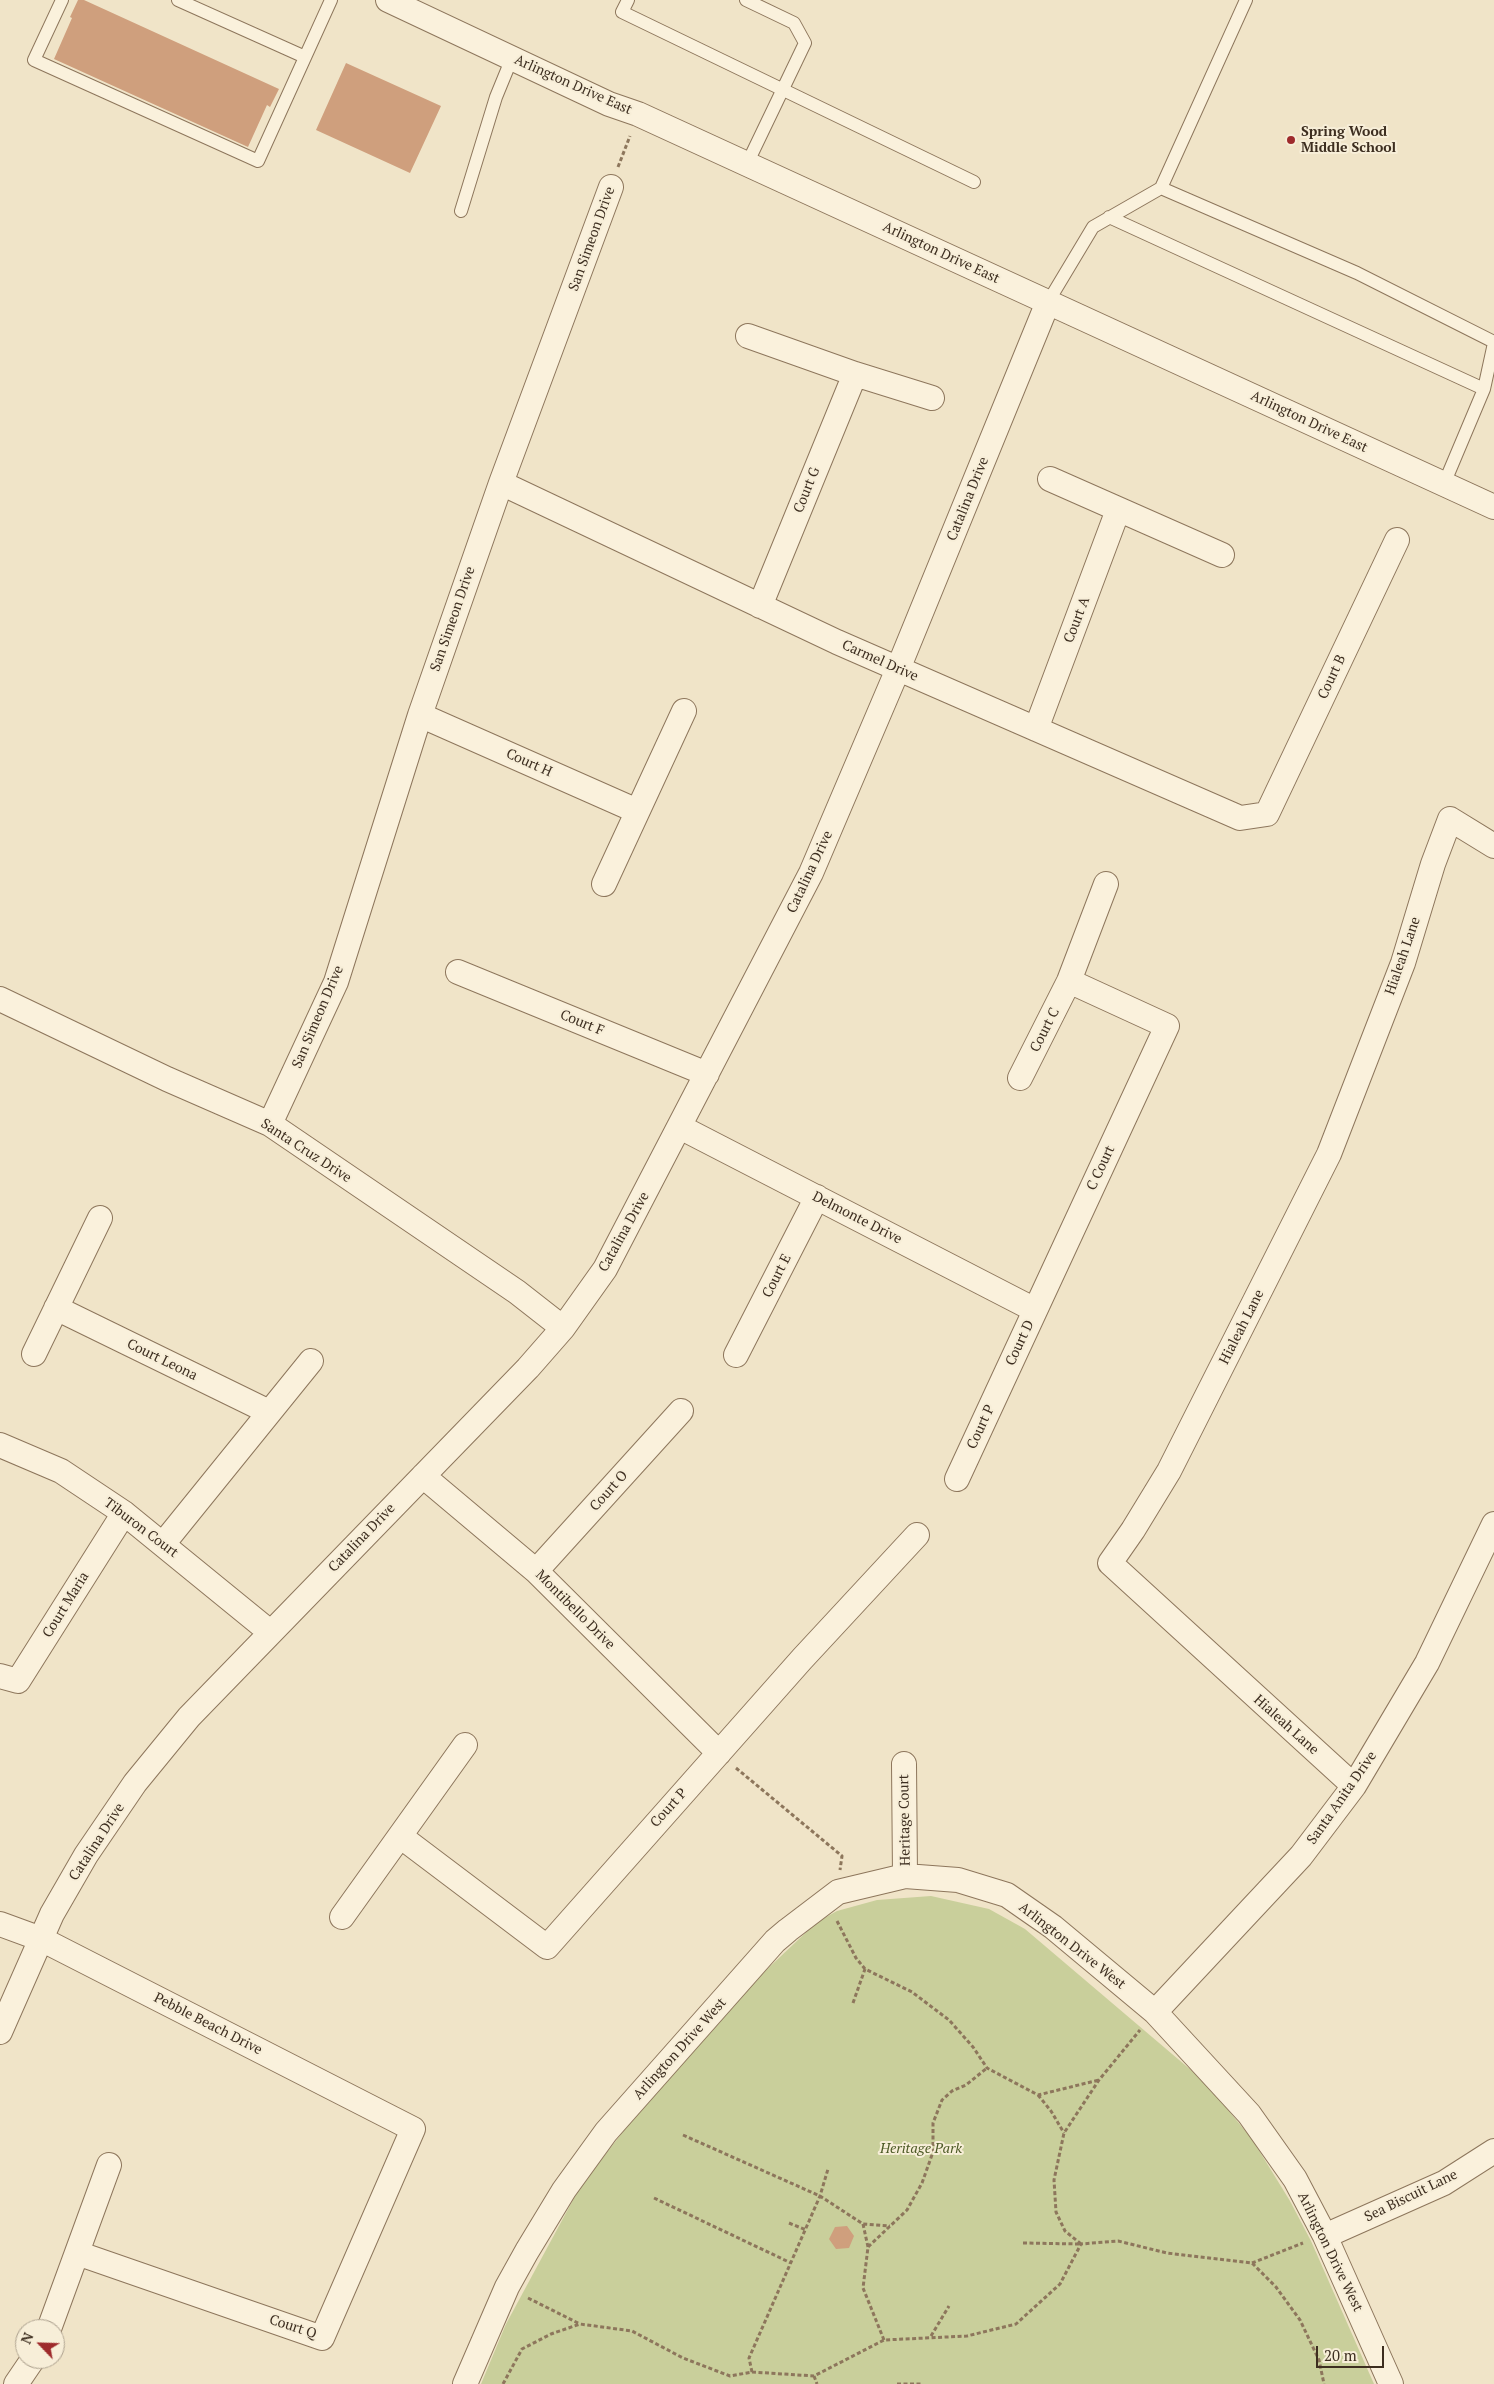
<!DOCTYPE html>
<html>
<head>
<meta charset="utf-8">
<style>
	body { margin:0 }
	#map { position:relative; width:1494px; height:2384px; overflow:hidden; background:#f0e4c8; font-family:"PT Serif",serif }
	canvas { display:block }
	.north { position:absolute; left:15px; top:2319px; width:50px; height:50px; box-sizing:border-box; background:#f7eed8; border:1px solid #ada18e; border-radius:50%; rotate:294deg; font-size:14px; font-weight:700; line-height:20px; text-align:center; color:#3d2e20 }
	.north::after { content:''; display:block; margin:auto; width:18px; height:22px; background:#9e2a2b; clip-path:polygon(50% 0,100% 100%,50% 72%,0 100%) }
	.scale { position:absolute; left:1316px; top:2346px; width:68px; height:22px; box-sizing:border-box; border:2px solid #3d2e20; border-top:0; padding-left:6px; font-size:15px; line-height:18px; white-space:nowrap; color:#3d2e20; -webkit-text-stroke:4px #f7eed8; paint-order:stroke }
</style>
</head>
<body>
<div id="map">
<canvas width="1494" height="2384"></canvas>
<div class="north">N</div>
<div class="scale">20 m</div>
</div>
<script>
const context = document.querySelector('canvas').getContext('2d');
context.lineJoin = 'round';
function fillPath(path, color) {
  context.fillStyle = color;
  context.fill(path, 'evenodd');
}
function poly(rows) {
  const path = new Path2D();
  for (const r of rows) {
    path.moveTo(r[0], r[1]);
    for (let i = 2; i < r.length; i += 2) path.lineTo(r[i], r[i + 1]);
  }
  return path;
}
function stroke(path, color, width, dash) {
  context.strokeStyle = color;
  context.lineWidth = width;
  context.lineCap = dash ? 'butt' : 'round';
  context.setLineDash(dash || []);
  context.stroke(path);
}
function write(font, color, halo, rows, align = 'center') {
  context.font = font + ' "PT Serif",serif';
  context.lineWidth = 4;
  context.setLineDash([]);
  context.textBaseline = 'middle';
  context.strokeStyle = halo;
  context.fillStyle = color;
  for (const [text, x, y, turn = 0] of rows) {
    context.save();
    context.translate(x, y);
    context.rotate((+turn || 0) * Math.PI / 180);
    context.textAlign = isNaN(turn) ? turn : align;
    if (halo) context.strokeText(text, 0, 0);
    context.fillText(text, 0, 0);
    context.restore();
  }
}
fillPath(poly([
	[931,1896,989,1909,1025,1929,1205,2082,1252,2139,1290,2201,1311,2241,1374,2384,481,2384,506,2324,580,2187,653,2093,762,1974,817,1922,837,1911,877,1900]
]), '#c9cf9b');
fillPath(poly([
	[78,0,84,0,279,89,270,107,267,105,248,147,54,59,72,18,70,17],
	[346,63,441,106,410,173,316,130],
	[847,2226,854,2236,849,2248,836,2249,829,2239,835,2227]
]), '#cf9f7d');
const lane = poly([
	[62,0,34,60,258,161,331,0],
	[178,0,305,57],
	[628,0,622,12,974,182],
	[746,0,794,23,805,43,747,164],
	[1161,188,1357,273,1494,342],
	[461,211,496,97,512,58],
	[1109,217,1484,389],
	[1048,302,1093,227,1161,188,1246,0],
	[1444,484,1484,389,1494,343]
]);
const street = poly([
	[388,0,609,104,638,114,1494,507],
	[748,336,855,374,932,398],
	[1050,479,1222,555],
	[501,483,837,642,1240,818,1267,814,1397,540],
	[760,606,855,374],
	[420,715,637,811],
	[1036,729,1118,510],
	[604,884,684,711],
	[458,972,707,1074],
	[0,999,167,1079,270,1124,517,1292,563,1328],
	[1020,1078,1069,981,1106,884],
	[270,1124,336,982,420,715,501,483,611,187],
	[680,1127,1035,1310],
	[56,1308,269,1412],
	[34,1354,100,1218],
	[736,1355,817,1197],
	[0,1445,61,1471,124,1513,270,1632],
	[423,1476,536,1571,719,1753],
	[957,1479,1167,1026,1069,981],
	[163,1544,311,1361],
	[536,1571,681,1411],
	[0,1676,18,1681,124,1513],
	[904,1764,905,1876],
	[1354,1786,1110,1563,1133,1530,1169,1471,1329,1154,1403,963,1433,864,1450,819,1494,846],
	[400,1836,547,1947,802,1659,917,1535],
	[342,1917,465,1745],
	[0,1924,41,1939,413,2129,322,2338,77,2253],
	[1155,2012,1301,1856,1354,1786,1427,1663,1494,1524],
	[0,2032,52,1914,86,1855,135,1783,189,1717,528,1368,563,1328,605,1269,811,873,898,669,1048,302],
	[1325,2236,1444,2183,1494,2151],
	[49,2329,109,2165],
	[16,2384,33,2359],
	[465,2384,507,2287,527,2251,564,2190,606,2132,775,1941,788,1930,838,1892,905,1876,958,1880,1007,1895,1053,1927,1155,2012,1249,2114,1295,2179,1325,2236,1391,2384]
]);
stroke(lane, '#8d765c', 14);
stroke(street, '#8d765c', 26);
stroke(poly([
	[618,167,630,136],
	[736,1768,842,1856,840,1870],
	[837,1921,856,1958,865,1969,912,1992,949,2020,973,2047,987,2068,1038,2095,1099,2080],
	[853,2003,865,1969],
	[1038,2095,1051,2111,1064,2133],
	[683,2135,820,2196,863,2224,890,2226],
	[654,2198,791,2263],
	[789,2223,806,2230],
	[863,2224,868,2247],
	[1023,2243,1080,2244],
	[1081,2244,1065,2231,1056,2212,1054,2180,1064,2133,1099,2080,1140,2030],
	[1252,2263,1303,2243],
	[528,2298,580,2324],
	[931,2336,949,2306],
	[884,2340,863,2288,868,2247,907,2210,922,2183,933,2152,933,2123,942,2100,952,2091,966,2085,987,2068],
	[752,2372,749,2358,820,2196,828,2169],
	[814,2376,817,2384],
	[503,2384,522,2349,551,2334,580,2324,632,2331,683,2358,730,2376,752,2372,814,2376,884,2340,967,2336,1016,2324,1060,2284,1081,2244,1118,2241,1167,2253,1252,2263,1276,2287,1300,2320,1319,2360,1324,2384],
	[897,2384,922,2384]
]), '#8d765c', 3, [4, 2.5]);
stroke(lane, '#faf1dc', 12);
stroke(street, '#faf1dc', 24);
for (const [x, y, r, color] of [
	[1291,140,5,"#9e2a2b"]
]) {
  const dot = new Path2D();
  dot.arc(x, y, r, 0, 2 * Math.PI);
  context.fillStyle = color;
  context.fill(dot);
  stroke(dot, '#f7eed8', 2);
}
write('14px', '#3d2e20', '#f7eed8', [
	["Arlington Drive East",573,85,24],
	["San Simeon Drive",592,239,-70],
	["Arlington Drive East",941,253,25],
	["Arlington Drive East",1309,422,25],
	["Court G",807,490,-68],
	["Catalina Drive",968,499,-68],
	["San Simeon Drive",453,619,-71],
	["Court A",1077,620,-69],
	["Carmel Drive",880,661,24],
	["Court B",1332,677,-65],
	["Court H",529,763,24],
	["Catalina Drive",810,872,-65],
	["Hialeah Lane",1403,956,-71],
	["San Simeon Drive",318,1017,-67],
	["Court F",582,1023,22],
	["Court C",1045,1030,-63],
	["Santa Cruz Drive",306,1151,33],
	["C Court",1101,1168,-65],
	["Delmonte Drive",857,1218,27],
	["Catalina Drive",624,1232,-61],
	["Court E",777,1276,-63],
	["Hialeah Lane",1242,1327,-63],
	["Court D",1020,1343,-65],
	["Court Leona",162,1360,26],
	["Court P",981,1427,-65],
	["Court O",609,1491,-48],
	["Tiburon Court",141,1528,37],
	["Catalina Drive",362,1538,-46],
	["Court Maria",66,1605,-58],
	["Montibello Drive",575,1610,45],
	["Hialeah Lane",1286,1725,42],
	["Santa Anita Drive",1342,1798,-55],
	["Court P",669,1808,-48],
	["Heritage Court",905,1820,-91],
	["Catalina Drive",97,1842,-57],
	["Arlington Drive West",1072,1946,38],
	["Pebble Beach Drive",208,2024,27],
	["Arlington Drive West",680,2049,-48],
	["Sea Biscuit Lane",1411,2196,-26],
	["Arlington Drive West",1330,2252,64],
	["Court Q",293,2327,18]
]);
write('bold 14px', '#3d2e20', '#f7eed8', [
	["Spring Wood",1301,132],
	["Middle School",1301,148]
], 'left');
write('italic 14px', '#4d5a26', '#f7eed8', [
	["Heritage Park",921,2149]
]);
</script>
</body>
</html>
